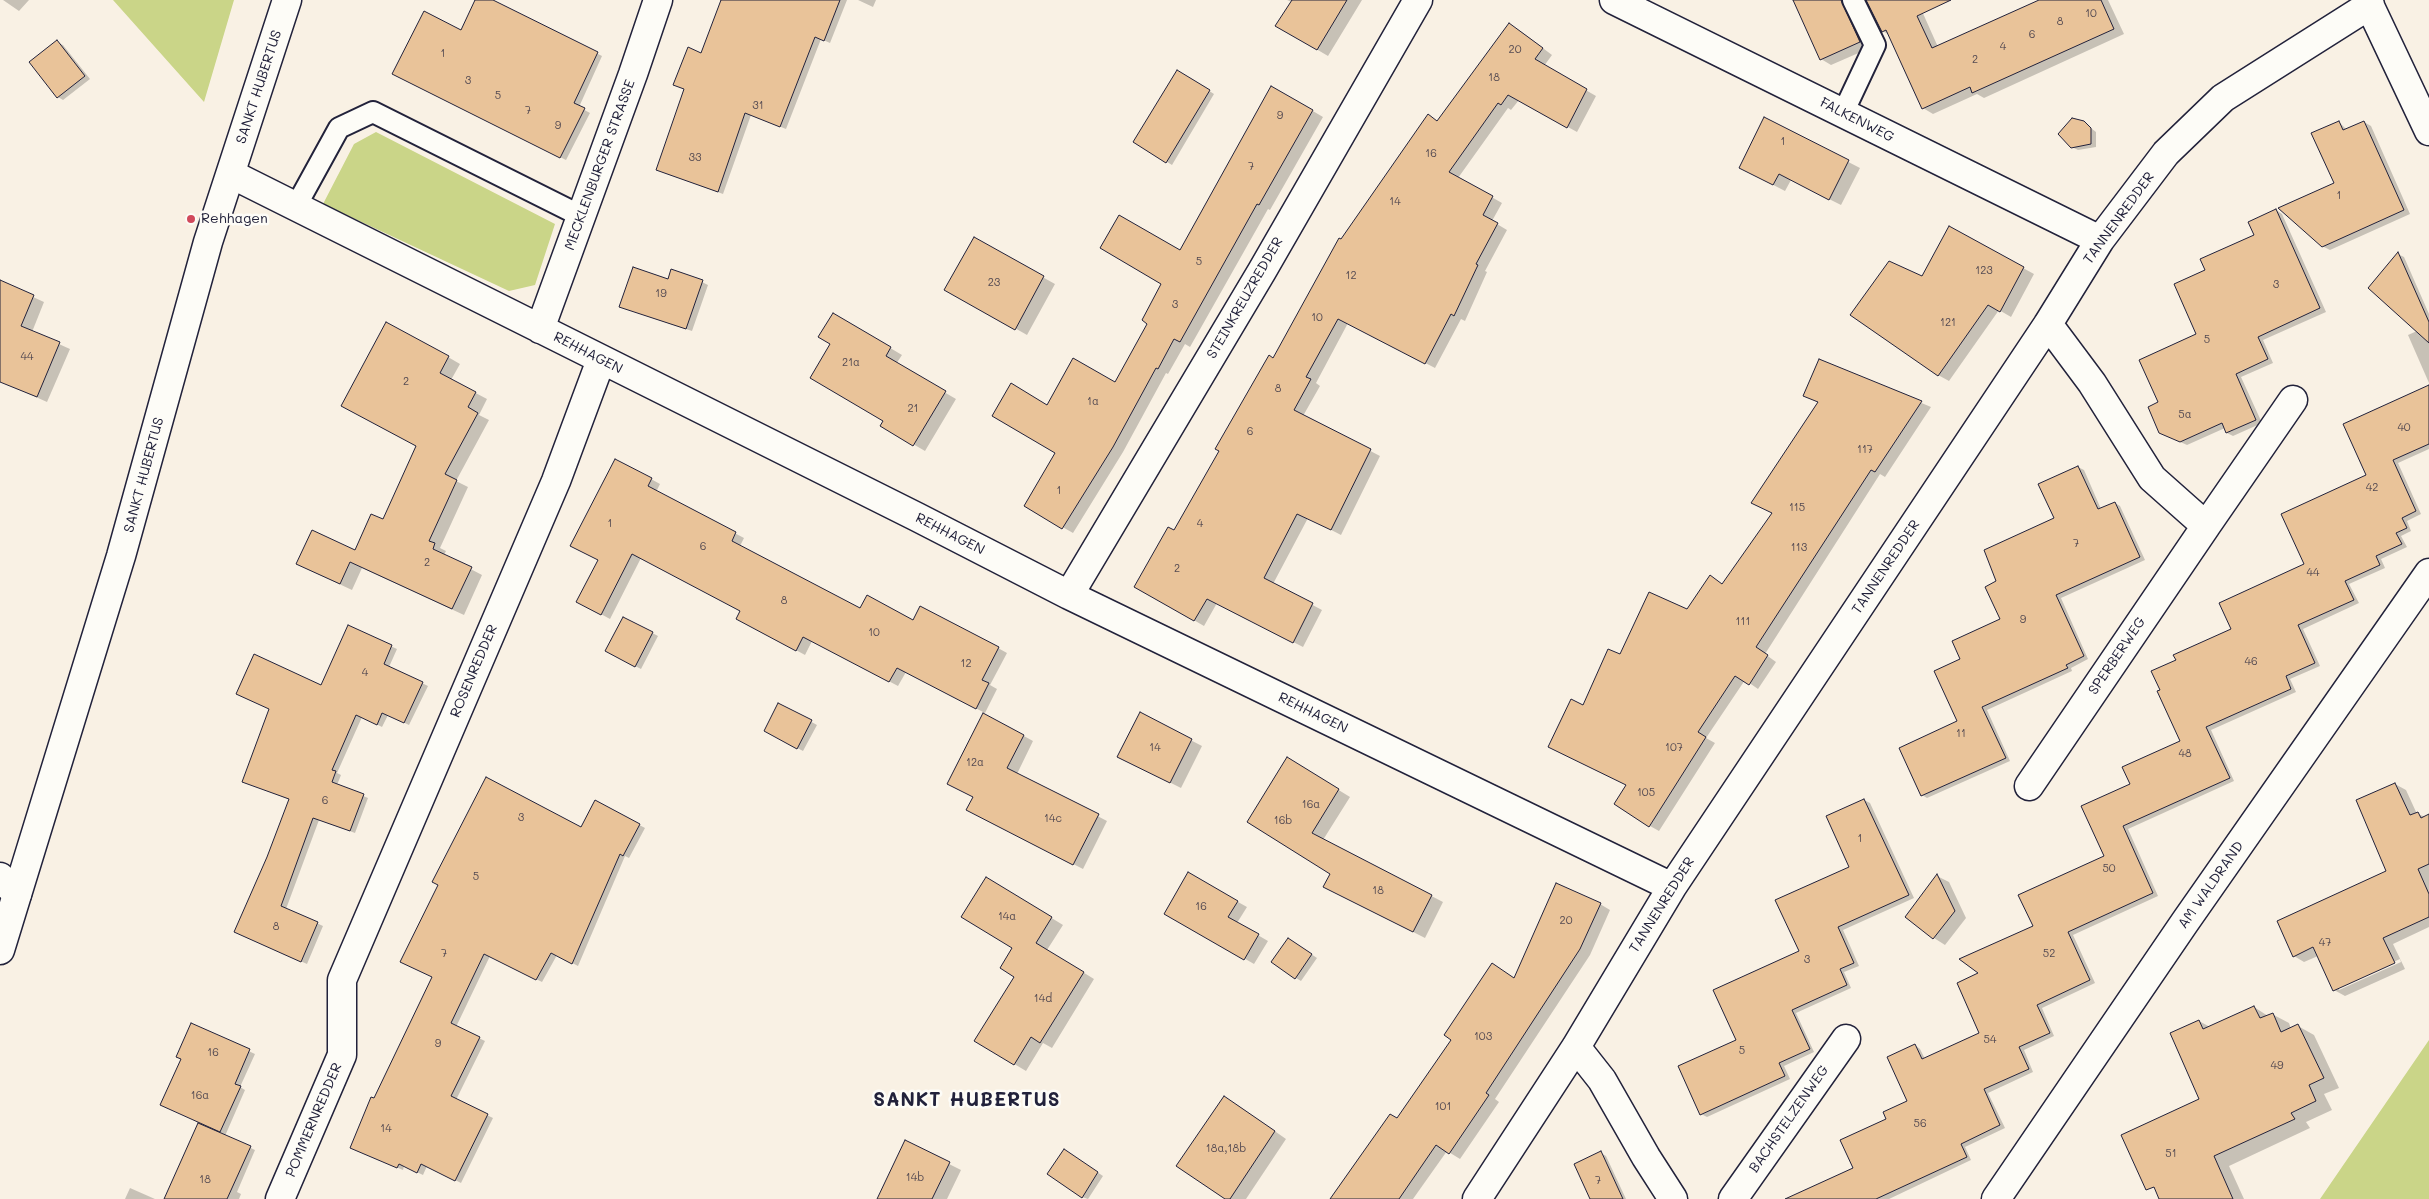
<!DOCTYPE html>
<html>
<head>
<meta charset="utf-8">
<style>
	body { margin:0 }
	canvas { display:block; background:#f9f1e4 }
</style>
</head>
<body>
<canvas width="2429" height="1199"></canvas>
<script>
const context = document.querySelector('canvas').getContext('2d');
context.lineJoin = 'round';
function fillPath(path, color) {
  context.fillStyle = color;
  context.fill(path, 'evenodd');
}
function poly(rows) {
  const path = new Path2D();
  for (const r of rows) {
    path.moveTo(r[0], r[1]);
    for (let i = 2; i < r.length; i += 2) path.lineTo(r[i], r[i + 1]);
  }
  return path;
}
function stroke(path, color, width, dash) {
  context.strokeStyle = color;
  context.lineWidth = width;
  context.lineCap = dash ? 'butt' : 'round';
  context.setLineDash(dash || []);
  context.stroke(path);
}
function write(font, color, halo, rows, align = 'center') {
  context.font = font + ' Mali,sans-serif';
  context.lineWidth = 5;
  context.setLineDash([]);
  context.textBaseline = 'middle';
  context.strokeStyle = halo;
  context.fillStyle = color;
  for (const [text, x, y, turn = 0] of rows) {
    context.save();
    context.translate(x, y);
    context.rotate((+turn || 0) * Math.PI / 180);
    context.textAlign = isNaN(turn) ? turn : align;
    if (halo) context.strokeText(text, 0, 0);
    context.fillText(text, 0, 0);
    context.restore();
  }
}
fillPath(poly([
	[113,0,234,0,204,102],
	[376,132,555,224,535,285,509,291,323,204,354,144],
	[2429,1040,2429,1199,2320,1199]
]), '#cad588');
fillPath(poly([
	[3,0,29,0,19,11],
	[476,0,490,0,602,56,579,107,590,113,566,160,399,77,461,32],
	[723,0,847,0,830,43,821,39,786,129,751,115,723,194,657,170],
	[858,0,876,0,873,7],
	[1287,0,1362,0,1328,56,1277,26,1292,2],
	[1794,0,1855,0,1870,48,1831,65,1821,59],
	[1868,0,1917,0,1938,47,2041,0,2108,0,2124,34,1984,98,1977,94,1933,114,1923,108,1889,35,1883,31],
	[1519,30,1552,55,1544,66,1596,96,1577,132,1519,100,1511,110,1508,108,1458,178,1502,203,1492,221,1507,230,1485,271,1487,272,1465,321,1461,319,1435,368,1348,323,1316,383,1320,386,1303,416,1380,456,1341,535,1308,518,1273,584,1322,610,1303,647,1217,603,1204,626,1135,586,1174,532,1342,241,1438,122],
	[57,42,63,45,90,79,63,100,58,97],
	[1178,71,1214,94,1172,165,1135,142],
	[1272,87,1323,117,1270,210,1268,209,1190,347,1185,344,1168,374,1166,373,1123,452,1073,533,1026,506,1057,453,1048,406,1115,383,1149,323,1181,252],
	[1765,119,1860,168,1841,205,1791,180,1785,191,1752,174],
	[2083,122,2096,132,2096,147,2078,150,2072,147],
	[2339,122,2347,130,2364,122,2371,126,2410,214,2330,250,2322,246,2336,184],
	[2276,210,2282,214,2326,312,2263,340,2273,363,2241,377,2262,423,2233,436,2227,433,2225,428,2187,445,2167,436,2160,403,2198,335,2206,271,2256,236],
	[974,239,1055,284,1027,335,946,289],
	[2398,254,2404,257,2429,314,2429,383,2408,335,2417,331],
	[2023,268,2034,274,2011,317,1999,310,1949,381,1938,375,1922,278],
	[668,280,702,282,708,285,692,331,626,309],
	[0,282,44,302,32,332,70,349,47,402,0,381],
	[833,314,902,355,896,364,956,399,925,451,882,426,885,420,832,344],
	[448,357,460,364,451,380,487,399,479,415,489,420,456,481,468,487,440,548,446,551,444,555,482,575,464,615,362,568,352,590,309,570,356,552,384,521,418,446,343,405],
	[1820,360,1931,407,1885,477,1880,474,1765,654,1776,662,1758,689,1745,680,1706,738,1715,743,1659,831,1650,826,1583,706,1621,656,1723,585,1773,513,1819,403,1805,396],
	[2429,387,2429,449,2398,463,2421,514,2407,521,2411,531,2401,536,2407,547,2381,559,2385,568,2349,584,2359,603,2303,629,2320,666,2290,679,2296,692,2211,730,2234,781,2128,829,2158,896,2073,935,2095,983,2042,1008,2054,1036,2024,1050,2033,1072,1988,1093,2005,1128,1965,1147,1971,1160,1889,1199,1821,1199,1854,1168,1887,1119,1909,1101,1915,1045,1920,1049,1925,1059,1981,1033,1980,974,2034,927,2105,857,2131,785,2181,742,2161,690,2177,661,2233,629,2306,565],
	[2078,467,2084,470,2101,509,2115,503,2120,506,2145,560,2061,598,2088,659,2071,668,2072,671,1987,710,2010,761,1927,798,1922,795,1958,722,1962,659,2002,620,1998,582,2056,518],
	[651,479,660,484,656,492,744,538,740,546,861,610,914,621,998,648,1007,653,990,685,997,689,985,713,906,672,898,686,812,641,805,655,746,623,742,611,641,558,610,619,586,606],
	[624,618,658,636,641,669,612,654],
	[349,627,397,649,389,667,428,686,409,725,388,715,382,727,362,717,337,773,341,775,337,785,368,798,355,833,319,820,286,909,323,926,307,964,240,934,290,800,244,781,322,687],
	[779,704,817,725,803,751,765,731],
	[984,714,1033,741,1017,774,1107,821,1083,869,977,815,973,799],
	[1140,714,1202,746,1181,788,1129,762],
	[1298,765,1350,797,1323,840,1443,902,1425,938,1336,893,1332,873,1249,821],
	[2395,784,2406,790,2417,814,2426,817,2429,816,2429,927,2393,944,2405,969,2345,996,2334,990,2318,956,2304,962,2294,956,2387,872],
	[2400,959,2401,962,2339,990,2339,987],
	[1864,800,1870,803,1914,898,1843,930,1859,966,1844,972,1851,988,1796,1013,1814,1052,1784,1066,1790,1079,1707,1117,1701,1114,1737,1040,1800,952,1850,867],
	[596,802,645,828,629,858,625,856,578,966,557,955,542,982,490,956,456,1027,485,1041,456,1100,493,1118,461,1183,427,1166,423,1175,404,1166,403,1170,356,1150,374,1099,433,977,581,828],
	[1188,874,1247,907,1237,923,1268,941,1254,964,1166,913],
	[1937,876,1949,882,1966,918,1945,945,1934,938],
	[998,885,1063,925,1047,950,1094,979,1052,1048,1043,1043,1026,1071,976,1041,1016,977,1014,948],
	[1600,904,1610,910,1590,955,1495,1099,1499,1102,1460,1159,1447,1151,1413,1199,1331,1199,1360,1156,1363,1157,1397,1119,1515,979],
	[1293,942,1317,958,1301,981,1296,978],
	[2254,1007,2268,1016,2272,1014,2289,1023,2291,1029,2298,1026,2314,1035,2339,1088,2324,1094,2332,1110,2306,1122,2310,1128,2229,1166,2244,1199,2161,1199,2201,1100,2199,1021,2210,1027],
	[192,1025,255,1054,240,1087,245,1090,225,1136,255,1150,237,1192,241,1194,239,1199,165,1199,200,1122,182,1059],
	[1236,1104,1286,1139,1246,1199,1227,1199],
	[905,1142,961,1170,947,1199,878,1199],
	[1601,1153,1606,1156,1626,1199,1591,1199],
	[1070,1154,1103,1176,1088,1199,1082,1197],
	[130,1188,155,1199,125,1199]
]), '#0003');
const building = poly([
	[475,0,493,0,598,52,574,103,585,108,560,158,392,74,424,11,461,30,475,0],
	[721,0,840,0,824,41,815,37,780,127,745,113,718,192,656,170,684,89,673,85,688,47,701,53,721,0],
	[1292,0,1347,0,1317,50,1275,26,1292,0],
	[1793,0,1841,0,1860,42,1820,60,1793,0],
	[1866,0,1951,0,1917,16,1932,48,2039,0,2101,0,2114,29,1972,93,1970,87,1922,109,1886,30,1882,32,1866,0],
	[1509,23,1543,48,1535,59,1587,89,1567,128,1508,95,1501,105,1498,103,1449,172,1493,196,1483,215,1498,223,1476,264,1478,265,1454,316,1451,314,1425,364,1338,319,1306,377,1311,379,1294,410,1371,449,1331,530,1297,514,1264,578,1313,603,1293,643,1207,599,1194,621,1134,587,1168,527,1174,530,1219,451,1215,449,1269,355,1273,358,1339,238,1341,239,1428,114,1437,121,1509,23],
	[57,40,85,76,57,98,29,62,57,40],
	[1177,70,1210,90,1166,163,1133,142,1177,70],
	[1271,86,1313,110,1259,205,1257,204,1180,342,1174,339,1158,369,1156,368,1113,447,1062,529,1024,506,1055,453,992,416,1011,383,1047,405,1073,358,1115,382,1147,324,1142,320,1161,284,1100,248,1119,215,1180,250,1271,86],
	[1764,117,1849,160,1829,200,1779,174,1773,185,1739,168,1764,117],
	[2072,118,2084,121,2091,128,2091,144,2071,148,2058,134,2072,118],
	[2339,121,2343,130,2364,121,2404,210,2322,247,2278,208,2334,183,2311,133,2339,121],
	[2276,209,2320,308,2258,337,2268,359,2236,374,2256,420,2226,433,2222,423,2180,442,2159,433,2148,407,2158,402,2139,360,2196,334,2174,284,2205,270,2200,259,2254,235,2248,222,2276,209],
	[1949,226,2024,267,2000,312,1988,305,1938,376,1850,315,1889,261,1922,276,1949,226],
	[974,237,1044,276,1015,330,944,290,974,237],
	[2398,252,2429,322,2429,343,2368,288,2398,252],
	[633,267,668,279,671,269,703,280,686,329,619,307,633,267],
	[0,280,34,295,21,326,60,342,37,397,0,382,0,280],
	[833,313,891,347,886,356,946,391,913,446,880,426,883,421,810,378,830,344,818,337,833,313],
	[386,322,449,356,440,373,476,392,468,407,478,413,445,474,457,480,429,541,435,543,433,549,472,567,452,609,350,562,340,584,296,564,312,530,355,550,371,514,383,519,416,446,341,406,386,322],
	[1819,359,1922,401,1875,472,1871,470,1756,647,1768,655,1749,685,1735,676,1698,732,1706,737,1649,827,1614,804,1626,785,1548,747,1571,699,1583,705,1608,649,1620,654,1649,592,1687,609,1710,575,1722,584,1772,513,1751,503,1818,402,1803,396,1819,359],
	[2429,385,2429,444,2393,460,2416,511,2402,518,2407,528,2396,533,2402,544,2376,556,2380,565,2345,581,2354,600,2298,625,2315,663,2286,676,2291,689,2206,727,2230,778,2123,826,2153,893,2068,932,2090,980,2037,1005,2050,1033,2019,1047,2029,1069,1984,1089,2000,1125,1961,1144,1967,1157,1876,1199,1785,1199,1853,1168,1840,1140,1886,1119,1883,1112,1907,1101,1887,1057,1915,1044,1922,1059,1979,1033,1957,983,1978,973,1959,959,2033,926,2018,895,2104,856,2081,806,2130,784,2122,767,2180,741,2157,691,2160,690,2151,671,2176,660,2173,655,2231,629,2219,603,2304,564,2281,514,2366,475,2343,424,2429,385],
	[615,459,652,478,648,486,736,532,732,541,860,608,867,595,913,620,920,606,999,647,982,680,989,683,976,709,897,668,889,682,803,637,796,651,736,619,740,611,632,554,601,615,576,602,598,560,570,546,615,459],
	[2078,466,2098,509,2115,502,2140,557,2056,595,2084,656,2066,665,2068,668,1982,707,2006,758,1921,796,1899,748,1957,721,1934,671,1960,659,1952,641,2000,619,1985,587,1996,581,1984,550,2054,518,2038,484,2078,466],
	[623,617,653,632,635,667,605,651,623,617],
	[348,625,392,645,384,664,423,682,404,723,382,713,377,725,356,715,332,770,336,771,332,782,364,794,350,831,313,818,281,906,318,922,301,962,234,932,267,857,289,799,242,782,269,709,236,694,254,654,321,685,348,625],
	[778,703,812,720,797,749,764,731,778,703],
	[1140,712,1192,739,1170,783,1117,757,1140,712],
	[983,713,1024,735,1007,768,1099,814,1073,865,966,810,973,797,947,784,983,713],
	[1287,757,1339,789,1312,833,1432,895,1413,932,1323,887,1330,874,1247,822,1287,757],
	[486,777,581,827,595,800,640,824,623,856,620,854,572,964,551,953,536,980,484,954,451,1023,480,1037,451,1096,488,1114,455,1181,421,1164,417,1173,399,1164,397,1168,350,1148,371,1097,374,1098,432,977,400,962,438,885,432,882,486,777],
	[2395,783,2410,815,2418,812,2421,818,2429,814,2429,864,2418,869,2429,894,2429,917,2383,938,2395,963,2333,991,2313,947,2293,957,2277,921,2386,871,2356,800,2395,783],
	[1864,799,1909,895,1838,927,1854,963,1840,969,1847,985,1792,1010,1810,1049,1779,1063,1785,1076,1700,1115,1678,1066,1736,1040,1713,990,1799,951,1775,900,1849,867,1826,816,1864,799],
	[1188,872,1238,901,1228,917,1259,934,1244,960,1164,914,1188,872],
	[1937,874,1955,911,1933,939,1905,917,1937,874],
	[986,877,1052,917,1036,943,1084,972,1040,1043,1031,1037,1014,1065,974,1041,1014,977,1000,968,1012,948,961,917,986,877],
	[1556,883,1601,903,1580,949,1486,1093,1489,1095,1449,1154,1436,1145,1399,1199,1330,1199,1390,1114,1397,1118,1451,1040,1444,1035,1492,963,1514,978,1556,883],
	[1288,938,1312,954,1295,979,1271,962,1288,938],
	[2254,1006,2260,1018,2273,1013,2281,1032,2298,1024,2324,1078,2309,1085,2316,1101,2291,1113,2295,1119,2214,1156,2233,1199,2159,1199,2154,1187,2146,1190,2121,1135,2199,1099,2170,1033,2199,1020,2203,1029,2254,1006],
	[191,1023,250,1049,235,1084,241,1086,220,1132,160,1105,181,1059,176,1057,191,1023],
	[1224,1096,1275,1131,1230,1199,1225,1199,1176,1166,1224,1096],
	[198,1123,251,1146,227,1199,164,1199,198,1123],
	[905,1140,950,1162,932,1199,877,1199,905,1140],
	[1064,1149,1098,1172,1082,1198,1047,1174,1064,1149],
	[1601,1151,1623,1199,1590,1199,1574,1164,1601,1151]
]);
fillPath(building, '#e9c399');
stroke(building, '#22223b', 1);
const service = poly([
	[1843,113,1875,45,1853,0],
	[295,208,339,128,373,112,581,216]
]);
const minor = poly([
	[1614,0,2100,240],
	[2367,0,2429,131],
	[231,174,917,517,1069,595,1672,887],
	[2048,324,2092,383,2152,478,2206,526,2293,400],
	[540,329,633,74,658,0],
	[1069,595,1262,271,1418,0],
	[2029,786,2206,526],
	[0,877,17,894],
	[1576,1047,1602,1080,1646,1157,1673,1199],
	[280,1199,342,1055,342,980,556,481,601,360],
	[1477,1199,1576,1047,1672,887,2048,324,2100,240,2166,153,2223,98,2370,5],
	[1733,1199,1846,1039],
	[1996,1199,2185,922,2429,573]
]);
const secondary = poly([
	[0,950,121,556,208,242,287,0]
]);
stroke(service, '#22223b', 24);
stroke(minor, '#22223b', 31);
stroke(secondary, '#22223b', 31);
stroke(service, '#fdfcf7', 20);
stroke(minor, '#fdfcf7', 28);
stroke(secondary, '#fdfcf7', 28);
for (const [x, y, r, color] of [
	[191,219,5,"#d1495b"]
]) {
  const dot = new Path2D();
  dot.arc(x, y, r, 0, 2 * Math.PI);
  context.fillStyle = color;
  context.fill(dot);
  stroke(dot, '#fdfcf7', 2);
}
write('11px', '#544a52', null, [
	["10",2091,14],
	["8",2060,22],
	["6",2032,35],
	["4",2003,47],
	["20",1515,50],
	["1",443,54],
	["2",1975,60],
	["18",1494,78],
	["3",468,81],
	["5",498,96],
	["31",758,106],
	["7",528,111],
	["9",1280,116],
	["9",558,126],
	["1",1783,142],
	["16",1431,154],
	["33",695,158],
	["7",1251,167],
	["1",2339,196],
	["14",1395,202],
	["5",1199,262],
	["123",1984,271],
	["12",1351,276],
	["23",994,283],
	["3",2276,285],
	["19",661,294],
	["3",1175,305],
	["10",1317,318],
	["121",1948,323],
	["5",2207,340],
	["44",27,357],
	["21a",851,363],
	["2",406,382],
	["8",1278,389],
	["1a",1093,402],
	["21",913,409],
	["5a",2185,415],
	["40",2404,428],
	["6",1250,432],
	["117",1865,450],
	["42",2372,488],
	["1",1059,491],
	["115",1797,508],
	["1",610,524],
	["4",1200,524],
	["7",2076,544],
	["6",703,547],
	["113",1799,548],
	["2",427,563],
	["2",1177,569],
	["44",2313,573],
	["8",784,601],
	["9",2023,620],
	["111",1743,622],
	["10",874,633],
	["46",2251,662],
	["12",966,664],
	["4",365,673],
	["11",1961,734],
	["14",1155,748],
	["107",1674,748],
	["48",2185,754],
	["12a",975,763],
	["105",1646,793],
	["6",325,801],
	["16a",1311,805],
	["3",521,818],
	["14c",1053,819],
	["16b",1283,821],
	["1",1860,839],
	["50",2109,869],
	["5",476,877],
	["18",1378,891],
	["16",1201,907],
	["14a",1007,917],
	["20",1566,921],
	["8",276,927],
	["47",2325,943],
	["7",444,954],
	["52",2049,954],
	["3",1807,960],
	["14d",1043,999],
	["103",1483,1037],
	["54",1990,1040],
	["9",438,1044],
	["5",1742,1051],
	["16",213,1053],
	["49",2277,1066],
	["16a",200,1096],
	["101",1443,1107],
	["56",1920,1124],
	["14",386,1129],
	["18a,18b",1226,1149],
	["51",2171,1154],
	["14b",915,1178],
	["18",205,1180],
	["7",1598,1181]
]);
write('14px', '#22223b', '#fdfcf7', [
	["SANKT HUBERTUS",259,87,-72],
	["FALKENWEG",1857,120,27],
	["MECKLENBURGER STRASSE",600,165,-70],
	["TANNENREDDER",2119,218,-54],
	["STEINKREUZREDDER",1245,298,-60],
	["REHHAGEN",588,353,27],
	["SANKT HUBERTUS",144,475,-75],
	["REHHAGEN",950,534,27],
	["TANNENREDDER",1886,567,-56],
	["SPERBERWEG",2117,656,-56],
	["ROSENREDDER",474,671,-67],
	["REHHAGEN",1313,713,26],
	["AM WALDRAND",2211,885,-55],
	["TANNENREDDER",1662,905,-58],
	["BACHSTELZENWEG",1789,1119,-55],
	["POMMERNREDDER",314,1120,-67]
]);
write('14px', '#22223b', '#fdfcf7', [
	["Rehhagen",201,219]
], 'left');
context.letterSpacing = '1px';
write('bold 19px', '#22223b', '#fdfcf7', [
	["SANKT HUBERTUS",967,1100]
]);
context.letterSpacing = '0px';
</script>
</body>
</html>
